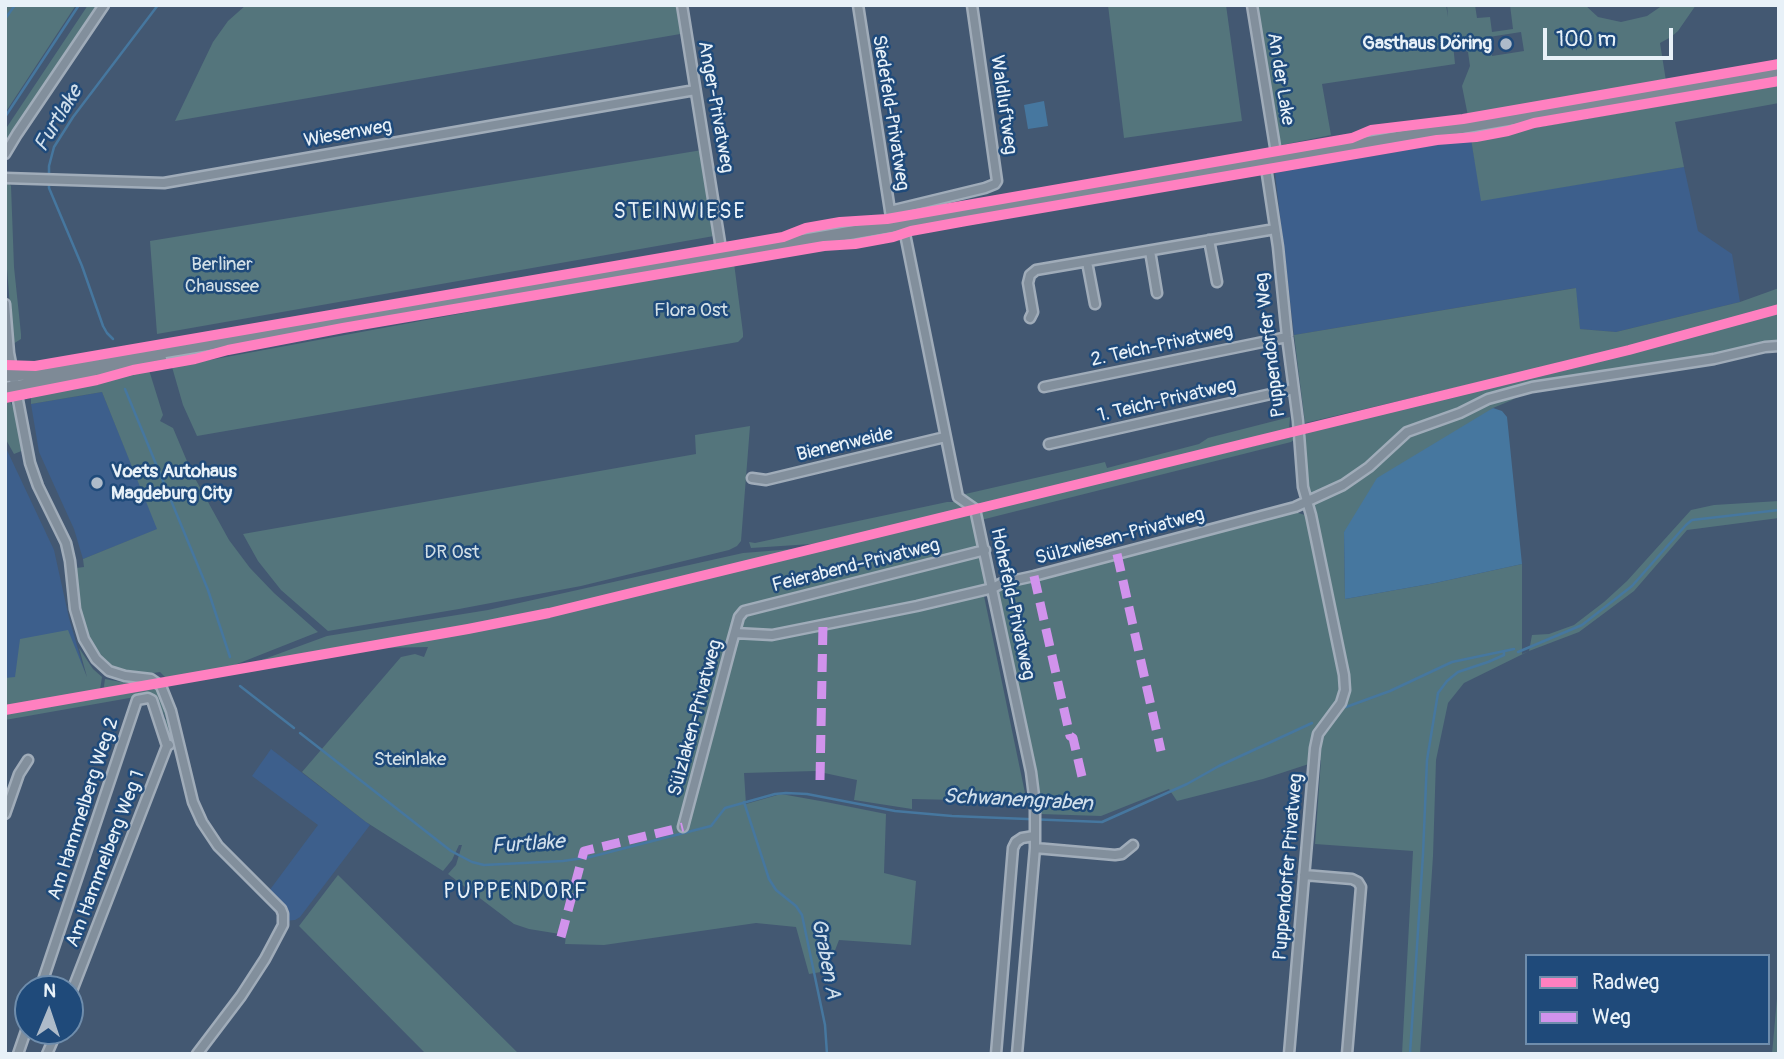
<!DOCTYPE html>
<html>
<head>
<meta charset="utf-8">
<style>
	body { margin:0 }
	#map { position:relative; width:1784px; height:1059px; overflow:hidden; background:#435872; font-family:Pangolin,sans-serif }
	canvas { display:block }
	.frame { position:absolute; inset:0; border:7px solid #e8f1f8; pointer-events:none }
	.legend { position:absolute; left:1525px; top:954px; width:245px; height:91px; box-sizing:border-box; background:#1f4a7a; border:2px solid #6f8dac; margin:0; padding:9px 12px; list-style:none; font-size:21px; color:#e8f1f8 }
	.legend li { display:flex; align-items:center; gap:14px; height:35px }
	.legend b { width:35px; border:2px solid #6f8dac }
	.north { position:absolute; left:14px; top:975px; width:70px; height:70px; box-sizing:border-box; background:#1f4a7a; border:2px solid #6f8dac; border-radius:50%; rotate:2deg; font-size:19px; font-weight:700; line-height:28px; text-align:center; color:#e8f1f8 }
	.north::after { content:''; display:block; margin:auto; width:24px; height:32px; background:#aebbc9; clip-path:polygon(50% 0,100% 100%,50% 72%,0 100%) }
	.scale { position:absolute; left:1543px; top:28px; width:130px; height:32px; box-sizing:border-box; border:4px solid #e8f1f8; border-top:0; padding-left:9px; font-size:21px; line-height:24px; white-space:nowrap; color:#e8f1f8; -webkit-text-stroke:5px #1f4a7a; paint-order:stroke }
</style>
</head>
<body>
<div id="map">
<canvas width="1784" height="1059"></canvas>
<div class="frame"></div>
<ul class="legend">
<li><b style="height:9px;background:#ff80c0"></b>Radweg</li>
<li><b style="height:9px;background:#d193ec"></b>Weg</li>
</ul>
<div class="north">N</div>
<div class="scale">100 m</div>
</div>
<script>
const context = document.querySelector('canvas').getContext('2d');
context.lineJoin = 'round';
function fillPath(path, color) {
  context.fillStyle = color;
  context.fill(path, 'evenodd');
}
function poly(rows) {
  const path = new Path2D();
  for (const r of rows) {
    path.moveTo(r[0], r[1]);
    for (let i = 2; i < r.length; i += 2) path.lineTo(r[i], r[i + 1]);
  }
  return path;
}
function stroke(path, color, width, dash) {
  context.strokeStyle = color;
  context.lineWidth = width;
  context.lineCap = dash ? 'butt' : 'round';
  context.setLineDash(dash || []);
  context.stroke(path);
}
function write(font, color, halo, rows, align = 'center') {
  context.font = font + ' Pangolin,sans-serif';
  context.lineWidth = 5;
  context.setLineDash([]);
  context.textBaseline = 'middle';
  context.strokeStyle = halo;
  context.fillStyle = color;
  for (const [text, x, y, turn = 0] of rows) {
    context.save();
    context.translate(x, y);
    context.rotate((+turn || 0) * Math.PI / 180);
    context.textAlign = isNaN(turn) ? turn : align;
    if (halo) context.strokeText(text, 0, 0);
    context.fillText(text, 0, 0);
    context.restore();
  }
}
fillPath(poly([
	[1471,139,1482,200,1684,167,1698,231,1732,254,1740,302,1616,332,1580,329,1575,288,1294,335,1275,173],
	[102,392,158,529,83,559,74,529,39,452,31,404],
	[5,446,54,550,69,618,89,687,5,702],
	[271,749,370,825,300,917,295,920,284,921,284,918,266,895,318,825,252,776]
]), '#3d5f8c');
fillPath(poly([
	[5,5,76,5,5,113],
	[88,5,102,5,5,147,5,130],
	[246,5,682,5,686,33,175,121,213,42,228,21],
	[1108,5,1226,5,1242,121,1124,138],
	[1252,5,1446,5,1448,17,1447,5,1475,5,1477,18,1490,17,1492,32,1513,29,1510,5,1585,5,1598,17,1621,22,1647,16,1663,5,1696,5,1678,31,1671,37,1660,43,1666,81,1468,116,1462,86,1470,66,1468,52,1453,44,1455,64,1322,84,1331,135,1277,146],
	[1521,32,1524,51,1492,56,1489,37],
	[1779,85,1779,103,1675,122,1684,167,1481,201,1471,139],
	[702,150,714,236,157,334,150,241],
	[5,182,9,183,11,186,14,267,21,334,21,339,13,344,5,244],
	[734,263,743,333,743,337,738,342,197,436,183,405,172,367],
	[1576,288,1580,329,1616,332,1740,302,1779,288,1779,306,1629,347,1305,423,1294,335],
	[1779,311,1779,346,1532,387,1512,400,1493,408,1344,532,1345,599,1435,583,1522,564,1522,654,1529,651,1532,635,1549,634,1574,625,1604,602,1627,581,1691,510,1714,505,1779,501,1779,518,1687,530,1634,591,1579,632,1529,651,1464,683,1448,703,1436,760,1433,856,1420,1054,1402,1054,1413,851,1315,844,1321,760,1263,779,1177,801,1169,789,1101,816,1040,814,1039,787,997,592,1000,588,1295,512,1305,515,1324,602,1332,601,1315,510,1308,485,1304,437,1308,431,1629,352],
	[149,370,163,415,160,421,173,428,192,473,229,540,250,568,274,593,318,632,227,668,171,678,165,677,160,672,147,674,124,672,115,669,98,655,89,640,83,621,79,601,76,568,84,567,83,559,157,529,102,392,31,404,31,395],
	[10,401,15,412,24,450,14,454,5,438,5,402],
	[1290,417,1289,430,979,505,961,495,1105,462,1107,468,1199,444,1208,438],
	[750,426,741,541,737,546,729,550,581,586,459,609,328,631,281,590,258,561,243,534,696,454,695,435],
	[1292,437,1295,439,1291,442,981,520,980,513,989,509],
	[947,502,957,502,962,506,957,511,826,543,751,548,749,542,755,543],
	[972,513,986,582,984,596,1025,793,1001,801,912,799,912,809,854,800,857,780,815,771,744,773,746,804,781,794,826,802,886,814,884,873,916,881,911,945,839,940,827,971,809,974,796,927,756,923,604,945,565,944,566,935,529,929,514,924,448,874,456,865,462,845,459,845,452,860,443,871,366,822,302,772,401,657,415,654,424,657,428,647,376,648,543,617,661,590],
	[806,548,506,619,248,665,327,636,488,610,743,553],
	[68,630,87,677,79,648,93,669,102,677,100,690,5,707,5,678,15,677,20,639],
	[105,679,121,682,141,684,105,691,104,686],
	[154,687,160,693,166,706,172,734,169,738,162,721,166,719,163,712,158,713,156,698,152,694,5,720,5,713],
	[338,875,519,1054,426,1054,299,926],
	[1779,976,1779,1054,1772,1054]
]), '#54757c');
fillPath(poly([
	[1044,101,1048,126,1028,129,1024,105],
	[1493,408,1502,411,1507,417,1522,564,1435,583,1345,599,1344,532,1377,478]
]), '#46779f');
stroke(poly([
	[5,19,15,5],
	[5,117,79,5],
	[113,339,107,333,103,326,82,266,49,188,49,166,54,147,73,117,158,5],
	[125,389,208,590,230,657],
	[1518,652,1582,625,1632,586,1686,525,1692,520,1779,510],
	[240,686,294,728],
	[1346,707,1390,691,1452,662,1514,649],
	[300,733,451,851,472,862,484,865,563,861,590,857,711,826,725,808,775,794,786,793,807,794,895,811,952,816,1102,822,1187,784,1219,766,1312,723],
	[744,802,769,879,776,890,796,906,802,915,825,1025,827,1054],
	[1410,1054,1423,854,1427,760,1438,693,1447,681,1458,672,1488,662,1504,655,1504,652]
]), '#46779f', 2.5);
const minor = poly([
	[682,5,722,255],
	[858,5,891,217],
	[1252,5,1277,159],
	[5,154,17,134,104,5],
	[1265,161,1278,247,1287,337,1298,421,1303,487,1311,515,1344,675,1345,690,1341,703,1318,734,1315,748,1289,1054],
	[5,178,164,183,695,90],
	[890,211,985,188,995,184,997,181,972,5],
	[903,224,958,497,975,509,1031,772,1035,804,1035,848,1017,1054],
	[1209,240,1217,282],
	[1150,251,1157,293],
	[1087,262,1095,304],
	[5,304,9,353,30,463,38,486,66,543,70,561,75,609,84,639,96,659,109,671,125,676,151,679,161,686,171,711,193,802,202,822,218,846,281,909,283,914,283,925,265,959,241,996,197,1054],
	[1030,318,1033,312,1028,283,1030,275,1036,270,1275,229],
	[1044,387,1287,337],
	[1049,444,1293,389],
	[752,478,766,480,945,437],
	[735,633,772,635,917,606,993,588,1002,583,1034,576,1295,507,1343,485,1369,467,1407,432,1460,413,1488,399,1532,387,1714,359,1765,347,1779,346],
	[5,814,19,774,28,760],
	[683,827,731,646,739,617,744,611,985,550],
	[1035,848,1115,855,1122,854,1133,845],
	[1304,875,1352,879,1358,882,1361,887,1347,1054],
	[40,989,137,700,148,698,152,700,167,746],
	[70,996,167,746,169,745],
	[18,1054,28,1025],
	[47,1054,57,1031],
	[996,1054,1013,848,1016,842,1022,838,1034,836]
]);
const primary = poly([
	[5,375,33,373,243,338,1779,72],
	[5,389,97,374,160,359]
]);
stroke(minor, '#a0acb9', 13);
stroke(primary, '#a0acb9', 18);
stroke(minor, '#828f9c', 8);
stroke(primary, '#7e8a96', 12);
stroke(poly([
	[1117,554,1161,751],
	[1034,576,1070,736,1073,738,1083,781],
	[820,780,823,624],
	[561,937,584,851,683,827]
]), '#d193ec', 9, [18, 9]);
stroke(poly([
	[5,365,35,366,783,237,806,228,840,222,887,219,1352,138,1371,130,1463,119,1779,64],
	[5,398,97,380,133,370,195,359,228,350,343,328,824,246,855,244,893,237,911,231,966,221,1437,140,1476,137,1508,131,1534,123,1779,81],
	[5,710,468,629,549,613,1629,350,1779,309]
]), '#ff80c0', 10);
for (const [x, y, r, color] of [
	[1506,44,7,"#aebbc9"],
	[97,483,7,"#aebbc9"]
]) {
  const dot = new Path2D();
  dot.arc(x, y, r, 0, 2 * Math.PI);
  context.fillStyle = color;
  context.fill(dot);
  stroke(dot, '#1f4a7a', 2.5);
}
write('bold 19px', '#e8f1f8', '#1f4a7a', [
	["Gasthaus Döring",1492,44],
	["Voets Autohaus",111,472,"left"],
	["Magdeburg City",111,494,"left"]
], 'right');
write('19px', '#e8f1f8', '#1f4a7a', [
	["An der Lake",1280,79,81],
	["Waldluftweg",1003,105,82],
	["Anger-Privatweg",715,107,80],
	["Siedefeld-Privatweg",890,113,81],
	["Wiesenweg",348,134,-10],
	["Puppendorfer Weg",1271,345,-97],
	["2. Teich-Privatweg",1162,346,-12],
	["1. Teich-Privatweg",1167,401,-13],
	["Bienenweide",845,445,-13],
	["Sülzwiesen-Privatweg",1120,537,-15],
	["Feierabend-Privatweg",856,566,-14],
	["Hohefeld-Privatweg",1012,604,78],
	["Sülzlaken-Privatweg",696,718,-75],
	["Am Hammelberg Weg 2",84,809,-72],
	["Am Hammelberg Weg 1",106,859,-69],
	["Puppendorfer Privatweg",1289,867,-85]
]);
write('19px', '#d2dfe6', '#1f4a7a', [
	["Berliner",222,265],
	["Chaussee",222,287],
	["Flora Ost",691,311],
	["DR Ost",452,553],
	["Steinlake",410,760]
]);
write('italic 21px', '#d0dfeb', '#1f4a7a', [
	["Furtlake",59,119,-59],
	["Schwanengraben",1018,801,3],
	["Furtlake",528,845,-4],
	["Graben A",825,959,79]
]);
context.letterSpacing = '2px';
write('21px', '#e8f1f8', '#1f4a7a', [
	["STEINWIESE",680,213],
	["PUPPENDORF",516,893]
]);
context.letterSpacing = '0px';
</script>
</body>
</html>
